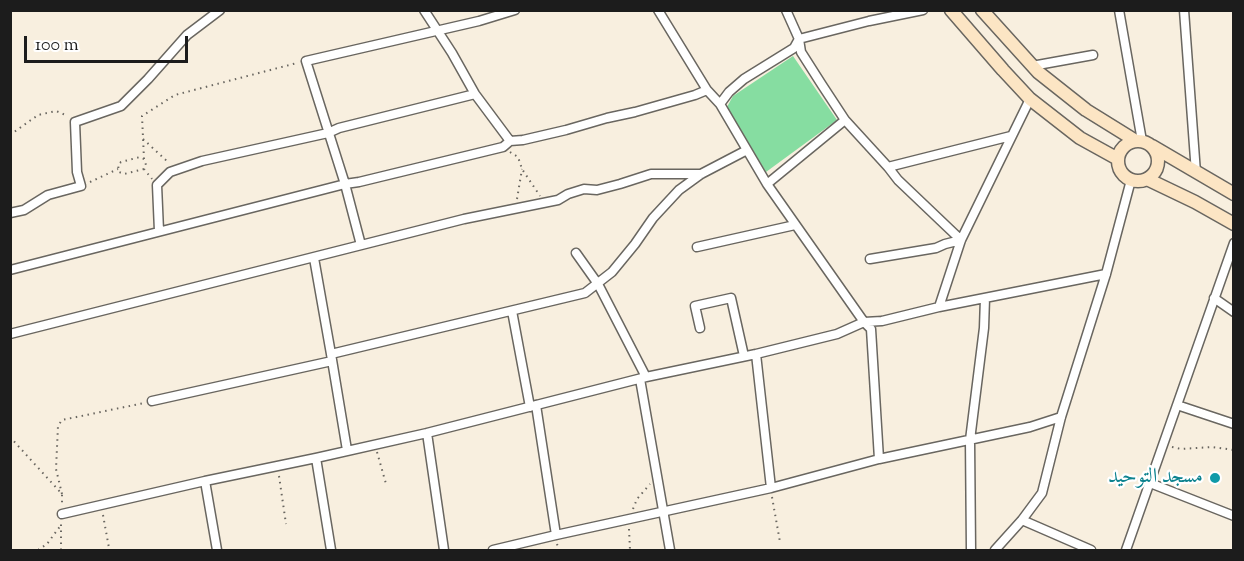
<!DOCTYPE html>
<html>
<head>
<meta charset="utf-8">
<style>
	body { margin:0 }
	#map { position:relative; width:1244px; height:561px; overflow:hidden; background:#f8efdf; font-family:"Sorts Mill Goudy",serif }
	canvas { display:block }
	.frame { position:absolute; inset:0; border:12px solid #1c1c1c; pointer-events:none }
	.scale { position:absolute; left:24px; top:36px; width:164px; height:27px; box-sizing:border-box; border:3px solid #1c1c1c; border-top:0; padding-left:8px; font-size:18px; line-height:21px; white-space:nowrap; color:#1c1c1c; -webkit-text-stroke:4px #fff; paint-order:stroke }
</style>
</head>
<body>
<div id="map">
<canvas width="1244" height="561"></canvas>
<div class="frame"></div>
<div class="scale">100 m</div>
</div>
<script>
const context = document.querySelector('canvas').getContext('2d');
context.lineJoin = 'round';
function fillPath(path, color) {
  context.fillStyle = color;
  context.fill(path, 'evenodd');
}
function poly(rows) {
  const path = new Path2D();
  for (const r of rows) {
    if (r.length === 3) {
      path.moveTo(r[0] + r[2], r[1]);
      path.arc(r[0], r[1], r[2], 0, 2 * Math.PI);
      continue;
    }
    path.moveTo(r[0], r[1]);
    for (let i = 2; i < r.length; i += 2) path.lineTo(r[i], r[i + 1]);
  }
  return path;
}
function stroke(path, color, width, dash) {
  context.strokeStyle = color;
  context.lineWidth = width;
  context.lineCap = dash ? 'butt' : 'round';
  context.setLineDash(dash || []);
  context.stroke(path);
}
function write(font, color, halo, rows, align = 'center') {
  context.font = font + ' "Sorts Mill Goudy",Amiri,serif';
  context.lineWidth = 4.5;
  context.setLineDash([]);
  context.textBaseline = 'middle';
  context.strokeStyle = halo;
  context.fillStyle = color;
  for (const [text, x, y, turn = 0] of rows) {
    context.save();
    context.translate(x, y);
    context.rotate((+turn || 0) * Math.PI / 180);
    context.textAlign = isNaN(turn) ? turn : align;
    if (halo) context.strokeText(text, 0, 0);
    context.fillText(text, 0, 0);
    context.restore();
  }
}
fillPath(poly([
	[793,56,837,120,766,172,727,107,733,96]
]), '#86dda1');
const street = poly([
	[424,10,452,53,475,94,510,141],
	[658,10,707,90,720,104,767,184,864,322,871,329,879,459],
	[786,10,799,39,801,52,822,85,845,120,888,167,898,180,961,240],
	[1119,10,1142,141],
	[1184,10,1196,173],
	[1032,66,1093,55],
	[720,104,729,92,744,79,794,48,799,39,869,21,923,10],
	[888,167,1011,136],
	[767,184,845,120],
	[10,213,24,210,48,195,81,186,77,172,75,122,121,106,148,79,187,35,220,10],
	[159,231,157,185,170,172,202,161,328,133,339,128,475,94],
	[361,245,345,184,306,61,479,21,515,10],
	[697,247,795,225],
	[576,253,598,284,646,377],
	[314,258,331,354],
	[870,259,936,248,945,244,961,240],
	[10,270,345,184,359,182,503,147,510,141,523,140,566,130,607,118,635,112,695,95,707,90],
	[1214,298,1234,312],
	[939,307,961,240,1030,99],
	[512,311,530,407],
	[700,328,695,306,731,298,744,356],
	[10,334,464,219,558,200,568,194,584,189,597,190,620,184,651,174,701,174],
	[756,354,771,488],
	[640,379,670,550],
	[152,401,332,361],
	[536,405,556,535],
	[1177,405,1234,424],
	[427,433,444,550],
	[347,450,331,354,585,293,612,272,635,244,653,218,679,190,701,174,747,150],
	[316,458,331,550],
	[205,481,217,550],
	[1150,483,1234,516],
	[62,514,205,481,316,458,427,433,646,377,756,354,837,334,864,322,882,321,939,307,1106,274],
	[1022,520,1091,550],
	[493,550,556,535,771,488,879,459,1030,427,1061,417],
	[971,550,970,440,984,328,985,298],
	[995,550,1022,520,1042,493,1061,417,1106,274,1131,180],
	[1126,550,1234,243]
]);
const secondary = poly([
	[951,10,1003,70,1030,99,1080,138,1118,159],
	[982,10,1038,72,1086,110,1136,141],
	[1138,161,20],
	[1152,146,1234,194],
	[1147,179,1195,202,1234,224]
]);
stroke(street, '#696660', 11);
stroke(secondary, '#696660', 15);
stroke(poly([
	[10,135,38,115,56,111,68,116],
	[143,139,169,163],
	[510,152,518,157,522,169,540,196],
	[144,159,142,116,175,95,297,63],
	[144,169,124,174,119,172,118,165,121,162,140,157,144,159,146,165,144,169,152,179],
	[90,182,118,169],
	[517,199,522,169],
	[10,437,62,494,62,505],
	[1172,447,1181,449,1212,447,1234,450],
	[377,452,386,484],
	[279,476,286,524],
	[62,494,56,469,58,426,62,420,144,403],
	[772,497,780,542],
	[633,509,637,499,650,484],
	[103,515,109,548],
	[629,529,630,550],
	[557,544,559,550],
	[38,550,47,544,61,525],
	[61,550,61,522]
]), '#696660', 2, [1.5, 4.5]);
stroke(street, '#fff', 8);
stroke(secondary, '#fce5c4', 12);
for (const [x, y, r, color] of [
	[1215,478,6,"#0f9aa8"]
]) {
  const dot = new Path2D();
  dot.arc(x, y, r, 0, 2 * Math.PI);
  context.fillStyle = color;
  context.fill(dot);
  stroke(dot, '#fff', 2);
}
write('21px', '#0d838f', '#fff', [
	["مسجد التوحيد",1203,478]
], 'right');
</script>
</body>
</html>
